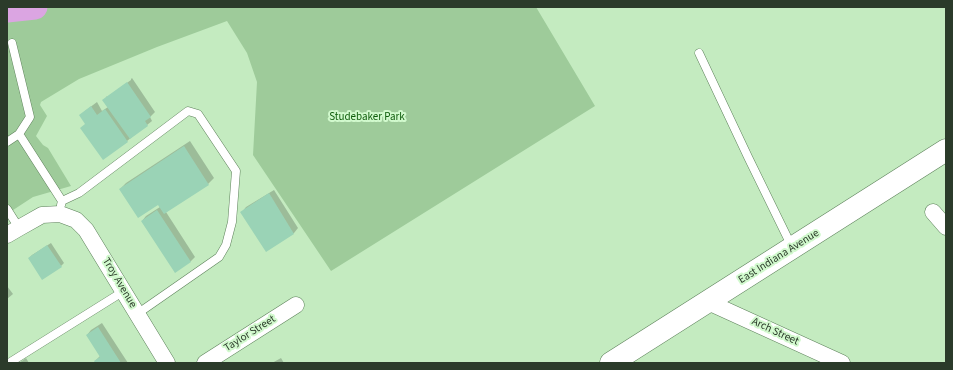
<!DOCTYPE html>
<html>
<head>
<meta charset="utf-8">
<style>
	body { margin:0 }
	#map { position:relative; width:953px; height:370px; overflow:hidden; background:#c4ebc0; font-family:"Source Sans 3",sans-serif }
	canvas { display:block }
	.frame { position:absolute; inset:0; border:8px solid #2b3b2a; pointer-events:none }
</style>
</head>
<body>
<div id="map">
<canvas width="953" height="370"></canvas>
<div class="frame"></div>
</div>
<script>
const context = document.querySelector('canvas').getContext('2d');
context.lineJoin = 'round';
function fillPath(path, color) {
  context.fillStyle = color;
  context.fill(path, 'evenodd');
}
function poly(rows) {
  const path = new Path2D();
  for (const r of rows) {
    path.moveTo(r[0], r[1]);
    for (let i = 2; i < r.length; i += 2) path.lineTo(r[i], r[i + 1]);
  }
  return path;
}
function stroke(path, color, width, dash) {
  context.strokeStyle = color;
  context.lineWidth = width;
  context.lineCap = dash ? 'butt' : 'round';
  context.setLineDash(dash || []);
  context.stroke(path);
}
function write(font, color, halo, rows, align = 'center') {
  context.font = font + ' "Source Sans 3",sans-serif';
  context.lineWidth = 4;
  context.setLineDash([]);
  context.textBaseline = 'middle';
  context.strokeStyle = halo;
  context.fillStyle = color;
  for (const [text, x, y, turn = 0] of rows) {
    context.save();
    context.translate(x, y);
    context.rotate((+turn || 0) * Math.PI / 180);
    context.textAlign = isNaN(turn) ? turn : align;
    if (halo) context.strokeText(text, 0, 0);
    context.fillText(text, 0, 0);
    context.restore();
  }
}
fillPath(poly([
	[7,7,536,7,595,106,331,271,253,155,257,82,247,53,227,21,157,47,79,79,41,102,40,105,47,116,36,136,43,145,48,148,71,186,33,197,7,214]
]), '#9ecb9a');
fillPath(poly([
	[132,78,155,112,150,117,152,121,127,141,103,158,86,124,85,111,97,102,102,111,108,107,104,100,107,96,107,97,131,80,131,79],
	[190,141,214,178,208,184,166,212,195,257,190,262,142,221,146,216,160,207,158,204,120,189,126,183],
	[274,190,298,228,294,233,266,250,242,212,246,207],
	[51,243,64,263,61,266,29,258,32,255],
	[7,286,13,294,7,299],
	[102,323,128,363,96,363,95,361,100,356,87,335,91,330],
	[26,358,29,363,19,363],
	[281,358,284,363,272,363]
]), '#0003');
stroke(poly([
	[7,10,35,7]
]), '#dba5e2', 25);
fillPath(poly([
	[127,82,151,117,145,121,148,126,130,139,102,100],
	[91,106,97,115,105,109,128,142,103,160,80,128,85,124,79,115],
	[184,146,209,185,164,214,158,205,138,218,119,189],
	[269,193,294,234,266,252,240,212],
	[157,210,191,262,175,273,141,221],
	[47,245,62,267,42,280,28,258],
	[98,327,121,363,95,363,94,361,100,357,86,335]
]), '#9ad3b6');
const lane = poly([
	[699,53,748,157,792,247],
	[19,134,62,201,61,205],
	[7,142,19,134,30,117,12,43],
	[62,201,79,193,188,111,198,114,236,171,232,222,226,245,219,257,137,314],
	[7,209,19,228],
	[9,363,124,291]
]);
const street = poly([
	[933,212,946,227],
	[7,235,19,228,42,215,60,214,76,220,86,230,167,363],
	[708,302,842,363],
	[205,363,296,305]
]);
const secondary = poly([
	[611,363,946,150]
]);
stroke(lane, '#5d815a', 9);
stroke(street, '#5d815a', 17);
stroke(secondary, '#5d815a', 23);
stroke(lane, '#fff', 8);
stroke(street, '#fff', 16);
stroke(secondary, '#fff', 22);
write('11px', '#0f5d0c', '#d1f9cd', [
	["Studebaker Park",367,118]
]);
write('11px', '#2b3b2a', '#d1f9cd', [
	["East Indiana Avenue",779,257,-32],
	["Troy Avenue",119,283,59],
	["Arch Street",775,332,25],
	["Taylor Street",250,334,-32]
]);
</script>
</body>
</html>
